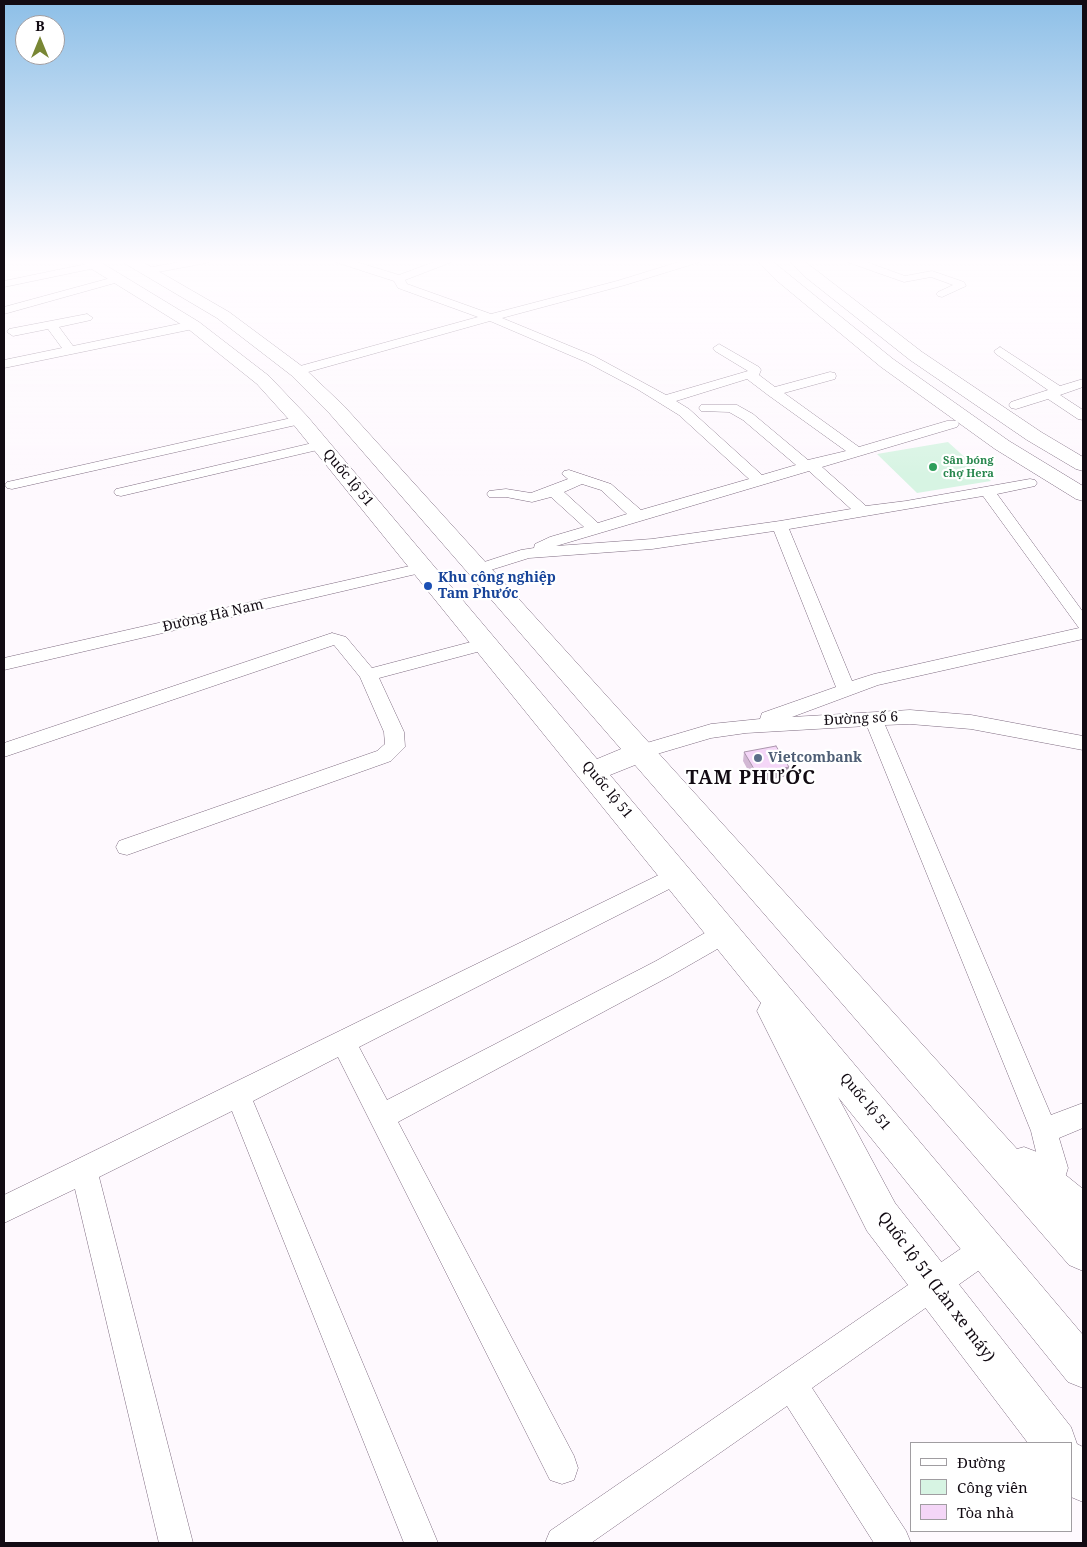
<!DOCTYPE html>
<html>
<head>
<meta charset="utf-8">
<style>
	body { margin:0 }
	#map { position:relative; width:1087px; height:1547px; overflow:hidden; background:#fef9fe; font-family:"Noto Serif",serif }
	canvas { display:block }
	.frame { position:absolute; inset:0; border:5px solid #120b13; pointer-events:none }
	.legend { position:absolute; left:910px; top:1442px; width:162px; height:90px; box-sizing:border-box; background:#fff; border:1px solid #a09da1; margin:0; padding:6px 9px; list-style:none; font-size:15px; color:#120b13 }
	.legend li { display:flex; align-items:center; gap:10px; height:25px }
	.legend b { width:25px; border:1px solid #a09da1 }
	.north { position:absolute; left:15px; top:15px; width:50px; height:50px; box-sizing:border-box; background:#fff; border:1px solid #a09da1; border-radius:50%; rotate:0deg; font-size:14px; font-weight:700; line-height:20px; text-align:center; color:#120b13 }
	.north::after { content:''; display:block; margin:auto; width:18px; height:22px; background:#798735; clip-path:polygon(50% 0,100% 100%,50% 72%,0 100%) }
</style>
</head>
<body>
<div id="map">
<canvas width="1087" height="1547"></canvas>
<div class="frame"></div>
<ul class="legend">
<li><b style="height:6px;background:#fff"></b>Đường</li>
<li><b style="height:14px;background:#d7f4e3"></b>Công viên</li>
<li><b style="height:14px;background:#f4d6f7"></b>Tòa nhà</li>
</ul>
<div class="north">B</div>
</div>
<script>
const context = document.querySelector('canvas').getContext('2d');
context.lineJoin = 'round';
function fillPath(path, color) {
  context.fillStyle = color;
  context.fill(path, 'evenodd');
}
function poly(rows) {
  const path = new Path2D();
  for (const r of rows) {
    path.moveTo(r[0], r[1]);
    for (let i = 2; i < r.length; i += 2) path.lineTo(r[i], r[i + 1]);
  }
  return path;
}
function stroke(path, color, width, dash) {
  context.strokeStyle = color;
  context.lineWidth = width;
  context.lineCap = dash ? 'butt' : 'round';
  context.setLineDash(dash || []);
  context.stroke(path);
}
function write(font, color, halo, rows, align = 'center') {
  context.font = font + ' "Noto Serif",serif';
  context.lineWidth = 4.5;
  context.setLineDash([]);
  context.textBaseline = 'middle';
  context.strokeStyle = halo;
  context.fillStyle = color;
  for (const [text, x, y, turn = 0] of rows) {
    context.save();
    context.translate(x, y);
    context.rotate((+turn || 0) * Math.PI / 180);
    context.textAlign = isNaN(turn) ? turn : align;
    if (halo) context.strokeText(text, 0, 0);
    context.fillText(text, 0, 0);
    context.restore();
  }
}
fillPath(poly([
	[948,442,991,481,917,493,877,454]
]), '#d7f4e3');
const minor = poly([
	[190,260,212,260,207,263,147,274,142,271,147,268,190,260],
	[334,260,350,260,399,275,439,260,453,260,452,262,405,280,407,284,491,314,617,281,685,260,701,260,700,262,625,285,502,318,594,356,666,395,748,371,715,351,713,348,719,344,759,367,761,370,759,375,775,387,830,372,835,373,836,376,835,379,784,393,859,447,947,421,957,421,959,424,957,427,822,467,866,506,906,501,1030,479,1035,480,1037,483,1035,486,997,494,1083,612,1083,639,878,685,792,717,910,710,971,715,1083,736,1083,750,971,729,910,724,885,725,1051,1115,1083,1103,1083,1128,1059,1138,1068,1168,1058,1200,1048,1204,1038,1200,1034,1190,1040,1168,1031,1131,867,726,746,733,711,738,640,759,633,757,630,752,633,747,711,724,760,719,762,713,836,687,774,531,652,549,529,558,478,574,472,572,470,569,472,566,521,550,534,548,535,544,550,537,584,527,551,497,532,502,506,497,489,497,487,494,489,491,506,489,531,493,568,479,562,474,564,471,569,470,611,484,641,510,749,479,679,415,637,389,586,362,490,321,301,374,293,374,291,371,293,368,478,317,398,288,394,281,335,262,334,260],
	[747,379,768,395,846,451,808,460,753,414,737,405,701,405,699,408,701,411,729,412,743,420,796,465,762,475,689,409,676,401,747,379],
	[809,471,851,509,780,521,652,539,556,546,809,471],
	[582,484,601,490,627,514,598,523,564,492,582,484],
	[983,496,1079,628,874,674,852,681,789,529,983,496],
	[846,260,861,260,905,276,932,271,964,282,966,286,942,297,938,296,936,294,938,292,953,285,931,277,904,282,847,262,846,260],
	[96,262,101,265,100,267,4,287,4,281,96,262],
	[118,276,124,279,122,281,4,314,4,307,118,276],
	[87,314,93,318,91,320,59,327,73,346,193,321,199,325,193,329,4,368,4,360,62,348,48,329,13,336,7,332,9,329,87,314],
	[1000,347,1060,386,1083,379,1083,387,1060,395,1083,410,1083,420,1078,419,1048,399,1016,409,1011,408,1009,405,1011,402,1048,390,996,354,994,351,1000,347],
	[300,416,305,417,307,420,305,423,12,489,7,488,5,485,7,482,12,481,300,416],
	[321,441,326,442,328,445,326,448,121,496,116,495,114,492,116,489,121,488,321,441],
	[423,563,429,565,431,568,429,571,4,670,4,658,423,563],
	[332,633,346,637,372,668,486,638,492,640,495,644,492,648,379,678,404,732,405,747,391,761,127,855,119,853,116,847,119,841,377,751,385,744,384,732,360,677,334,645,4,757,4,743,332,633],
	[677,866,685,869,688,875,685,881,359,1047,387,1100,656,961,717,926,725,923,733,926,736,933,733,940,672,975,398,1122,574,1456,578,1468,574,1480,562,1484,550,1480,338,1057,253,1101,438,1543,404,1543,232,1111,99,1177,193,1543,159,1543,75,1189,4,1223,4,1195,677,866],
	[985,1235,995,1239,999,1249,995,1259,812,1388,906,1531,911,1543,874,1543,787,1406,591,1543,545,1543,550,1531,975,1239,985,1235]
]);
const highway = poly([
	[80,260,97,260,199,322,269,376,307,416,597,759,621,749,330,414,291,375,217,318,124,263,122,260,139,260,229,312,303,367,344,406,1017,1149,1024,1147,1037,1152,1083,1189,1083,1271,1069,1265,635,765,610,775,1083,1335,1083,1388,1068,1382,838,1097,895,1203,1071,1427,1077,1444,1083,1447,1083,1502,1071,1497,1071,1443,1028,1443,867,1231,757,1011,761,1003,293,424,257,384,187,328,82,263,80,260],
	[756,260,771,260,893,359,1009,441,1083,486,1083,501,1076,499,995,449,881,367,776,280,756,260],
	[788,260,803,260,922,352,1041,432,1083,457,1083,471,1076,469,1027,440,910,360,804,276,788,260]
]);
stroke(minor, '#7e6b80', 1);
stroke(highway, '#7e6b80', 1);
fillPath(minor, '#fff');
fillPath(highway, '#fff');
fillPath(poly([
	[744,752,789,767,786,776,755,783,743,761]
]), '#d2b8d4');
fillPath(poly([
	[789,767,786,776,755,783,757,774]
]), '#ab96ad');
const building = poly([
	[776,746,789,767,757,774,744,752,776,746]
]);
fillPath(building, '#f4d6f7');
stroke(building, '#ab96ad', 1);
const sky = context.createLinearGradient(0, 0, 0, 476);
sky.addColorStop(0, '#8dbfe7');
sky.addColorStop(0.55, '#fffcff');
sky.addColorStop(1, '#fffcff00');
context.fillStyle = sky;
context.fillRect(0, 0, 1087, 476);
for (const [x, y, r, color] of [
	[933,467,5,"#2e9e5b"],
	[428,586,5,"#1a4fb4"],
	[758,758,5,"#5c6f8a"]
]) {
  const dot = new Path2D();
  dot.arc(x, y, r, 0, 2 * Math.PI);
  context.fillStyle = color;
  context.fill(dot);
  stroke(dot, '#fff', 2);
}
write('bold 11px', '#27864d', '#fff', [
	["Sân bóng",943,461],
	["chợ Hera",943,474]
], 'left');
write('14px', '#120b13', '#fff', [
	["Quốc lộ 51",348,478,50],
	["Đường Hà Nam",213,616,-13],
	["Đường số 6",861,719,-3],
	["Quốc lộ 51",607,790,50],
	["Quốc lộ 51",865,1102,50]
]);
write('bold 14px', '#164399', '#fff', [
	["Khu công nghiệp",438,578],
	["Tam Phước",438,594]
], 'left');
write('bold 14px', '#4e5e75', '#fff', [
	["Vietcombank",768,758]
], 'left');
write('16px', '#120b13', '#fff', [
	["Quốc lộ 51 (Làn xe máy)",936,1287,53]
]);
context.letterSpacing = '1px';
write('bold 19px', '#120b13', '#fff', [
	["TAM PHƯỚC",751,779]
]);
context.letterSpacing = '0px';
</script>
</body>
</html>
